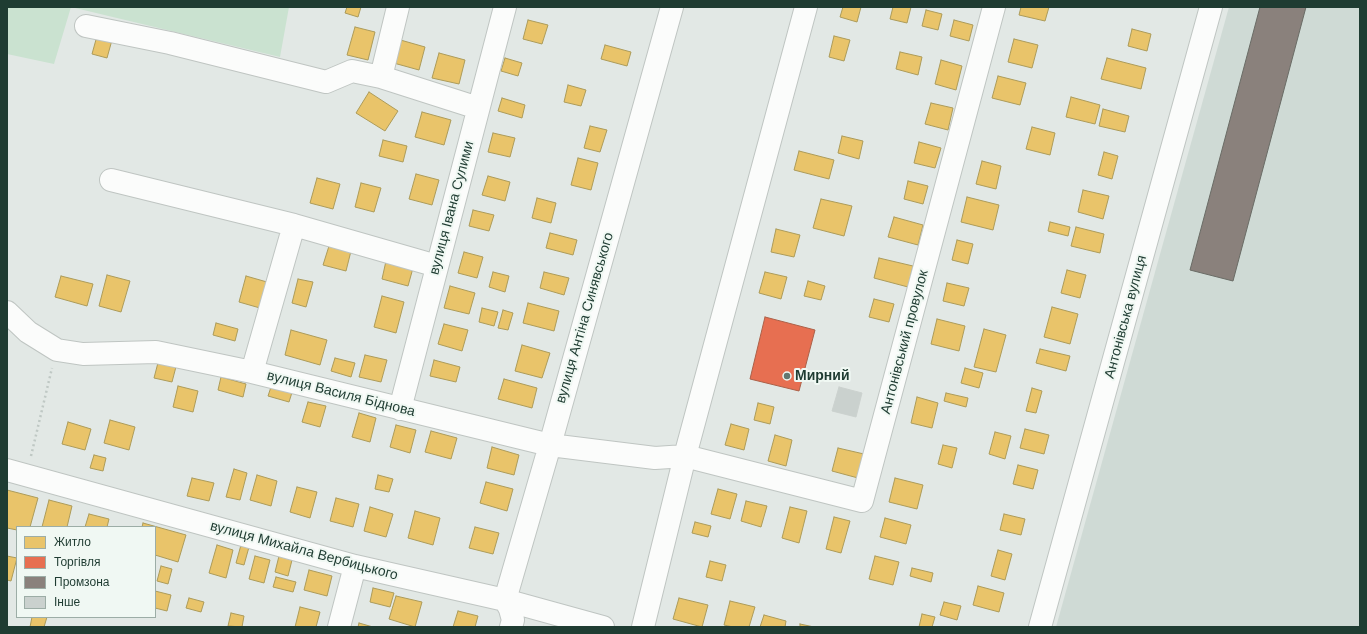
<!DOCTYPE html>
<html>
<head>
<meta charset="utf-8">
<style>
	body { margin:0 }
	#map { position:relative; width:1367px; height:634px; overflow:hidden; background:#e2e8e5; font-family:Arial,sans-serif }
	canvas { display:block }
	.frame { position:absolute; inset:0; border:8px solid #1f3c32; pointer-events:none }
	.legend { position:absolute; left:16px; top:526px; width:140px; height:92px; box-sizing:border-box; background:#f0f8f3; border:1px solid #9cada6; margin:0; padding:5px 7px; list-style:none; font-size:12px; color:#1f3c32 }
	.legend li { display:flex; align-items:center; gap:8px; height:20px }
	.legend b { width:20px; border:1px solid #9cada6 }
</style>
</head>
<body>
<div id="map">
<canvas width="1367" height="634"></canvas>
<div class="frame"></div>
<ul class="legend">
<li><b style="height:11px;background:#e9c46a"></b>Житло</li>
<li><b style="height:11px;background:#e76f51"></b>Торгівля</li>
<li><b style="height:11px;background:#8a817c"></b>Промзона</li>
<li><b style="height:11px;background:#cad1ce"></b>Інше</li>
</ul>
</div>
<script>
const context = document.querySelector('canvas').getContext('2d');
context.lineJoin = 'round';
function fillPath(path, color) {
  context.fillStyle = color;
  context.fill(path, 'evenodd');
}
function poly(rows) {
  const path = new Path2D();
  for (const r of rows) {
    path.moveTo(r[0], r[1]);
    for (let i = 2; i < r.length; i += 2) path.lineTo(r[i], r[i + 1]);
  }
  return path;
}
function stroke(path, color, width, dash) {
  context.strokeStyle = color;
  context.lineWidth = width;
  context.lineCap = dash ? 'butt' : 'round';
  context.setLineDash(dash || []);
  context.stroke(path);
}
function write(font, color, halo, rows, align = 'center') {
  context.font = font + ' Arial,sans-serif';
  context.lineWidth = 4;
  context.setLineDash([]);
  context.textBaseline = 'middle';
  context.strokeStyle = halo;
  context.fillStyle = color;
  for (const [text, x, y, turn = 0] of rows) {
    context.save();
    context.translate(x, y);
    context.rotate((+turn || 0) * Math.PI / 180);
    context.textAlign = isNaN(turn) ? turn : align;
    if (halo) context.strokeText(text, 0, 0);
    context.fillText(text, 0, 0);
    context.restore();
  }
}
fillPath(poly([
	[1229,7,1360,7,1360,627,1056,627]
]), '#cfdad5');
fillPath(poly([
	[7,7,289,7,280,57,71,7,54,64,7,54]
]), '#cae2d0');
const homes = poly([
	[347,7,361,7,358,17,345,13,347,7],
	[843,7,861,7,857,22,840,17,843,7],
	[893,7,911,7,907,23,890,19,893,7],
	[1021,7,1049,7,1045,21,1019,15,1021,7],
	[926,10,942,14,938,30,922,26,926,10],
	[528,20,548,25,542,44,523,39,528,20],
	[954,20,973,25,969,41,950,36,954,20],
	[355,27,375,32,368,60,347,55,355,27],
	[1132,29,1151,34,1147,51,1128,46,1132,29],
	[97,36,112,40,107,58,92,54,97,36],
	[834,36,850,40,844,61,829,57,834,36],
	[397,39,425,47,419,70,390,62,397,39],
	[1014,39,1038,45,1032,68,1008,62,1014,39],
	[605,45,631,52,627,66,601,59,605,45],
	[900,52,922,57,918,75,896,69,900,52],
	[439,53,465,60,459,84,432,78,439,53],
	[505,58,522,63,518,76,501,71,505,58],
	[1107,58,1146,68,1141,89,1101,79,1107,58],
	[941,60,962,66,956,90,935,84,941,60],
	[998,76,1026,83,1020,105,992,98,998,76],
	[568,85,586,90,581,106,564,102,568,85],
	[369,92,398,111,385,131,356,113,369,92],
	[1071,97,1100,105,1095,124,1066,117,1071,97],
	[502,98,525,105,522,118,498,111,502,98],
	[931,103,953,108,948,130,925,124,931,103],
	[1103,109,1129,116,1125,132,1099,126,1103,109],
	[422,112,451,120,444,145,415,137,422,112],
	[590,126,607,130,600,152,584,148,590,126],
	[1032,127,1055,133,1050,155,1026,149,1032,127],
	[493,133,515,138,510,157,488,152,493,133],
	[842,136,863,141,859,159,838,153,842,136],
	[383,140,407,146,403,162,379,156,383,140],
	[919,142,941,148,935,168,914,163,919,142],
	[799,151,834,160,829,179,794,170,799,151],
	[1104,152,1118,156,1112,179,1098,175,1104,152],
	[578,158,598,163,591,190,571,185,578,158],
	[982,161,1001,166,996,189,976,184,982,161],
	[416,174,439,180,432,205,409,199,416,174],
	[488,176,510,182,505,201,482,195,488,176],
	[317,178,340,184,333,209,310,203,317,178],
	[908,181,928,186,923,204,904,199,908,181],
	[361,183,381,188,374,212,355,207,361,183],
	[1083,190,1109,196,1103,219,1078,212,1083,190],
	[967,197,999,205,993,230,961,222,967,197],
	[537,198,556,203,551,223,532,218,537,198],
	[821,199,852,206,844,236,813,228,821,199],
	[473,210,494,215,489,231,469,226,473,210],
	[894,217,923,225,918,245,888,237,894,217],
	[1050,222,1070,227,1068,236,1048,231,1050,222],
	[1076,227,1104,234,1100,253,1071,246,1076,227],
	[776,229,800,235,794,257,771,252,776,229],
	[550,233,577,240,573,255,546,248,550,233],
	[957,240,973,244,968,264,952,260,957,240],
	[329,246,351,251,346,271,323,265,329,246],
	[464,252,483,257,477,278,458,273,464,252],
	[879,258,913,266,908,287,874,278,879,258],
	[386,261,413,268,408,286,382,279,386,261],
	[1067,270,1086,275,1080,298,1061,293,1067,270],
	[493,272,509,276,505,292,489,287,493,272],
	[544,272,569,278,564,295,540,288,544,272],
	[765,272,787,277,781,299,759,293,765,272],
	[107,275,130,281,121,312,99,306,107,275],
	[61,276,93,284,87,306,55,297,61,276],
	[246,276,267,282,260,308,239,302,246,276],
	[298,279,313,282,306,307,292,303,298,279],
	[808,281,825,286,821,300,804,296,808,281],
	[947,283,969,288,964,306,943,301,947,283],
	[450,286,475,293,469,314,444,308,450,286],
	[382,296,404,302,396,333,374,327,382,296],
	[874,299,894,304,889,322,869,317,874,299],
	[528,303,559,311,554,331,523,323,528,303],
	[1052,307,1078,314,1070,344,1044,337,1052,307],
	[482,308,498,312,494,326,479,322,482,308],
	[503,310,513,313,508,330,498,328,503,310],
	[937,319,965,326,959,351,931,344,937,319],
	[216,323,238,329,235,341,213,335,216,323],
	[444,324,468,330,462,351,438,344,444,324],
	[984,329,1006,335,996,372,974,367,984,329],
	[291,330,327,340,320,365,285,355,291,330],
	[522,345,550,353,542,378,515,371,522,345],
	[1040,349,1070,356,1066,371,1036,363,1040,349],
	[160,355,178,359,172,382,154,378,160,355],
	[365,355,387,360,381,382,359,377,365,355],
	[335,358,355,363,351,377,331,371,335,358],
	[434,360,460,367,456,382,430,376,434,360],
	[965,368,983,373,979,388,961,383,965,368],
	[221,377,246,384,243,397,218,390,221,377],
	[504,379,537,388,532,408,498,399,504,379],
	[273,381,294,386,289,402,268,396,273,381],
	[178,386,198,391,193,412,173,407,178,386],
	[1032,388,1042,391,1036,413,1026,411,1032,388],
	[946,393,968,398,966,407,944,401,946,393],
	[917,397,938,403,932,428,911,423,917,397],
	[308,402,326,406,320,427,302,422,308,402],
	[758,403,774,407,770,424,754,420,758,403],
	[359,413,376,418,370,442,352,437,359,413],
	[110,420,135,427,129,450,104,443,110,420],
	[68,422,91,429,85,450,62,444,68,422],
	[731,424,749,429,744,450,725,445,731,424],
	[396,425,416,430,410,453,390,447,396,425],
	[1025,429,1049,435,1044,454,1020,448,1025,429],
	[431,431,457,438,451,459,425,452,431,431],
	[995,432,1011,436,1005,459,989,454,995,432],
	[775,435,792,440,786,466,768,461,775,435],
	[943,445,957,448,952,468,938,464,943,445],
	[492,447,519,455,514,475,487,468,492,447],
	[838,448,864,454,858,478,832,471,838,448],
	[94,455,106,458,103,471,90,468,94,455],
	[1018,465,1038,470,1033,489,1013,484,1018,465],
	[234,469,247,473,240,500,226,497,234,469],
	[257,475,277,481,271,506,250,500,257,475],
	[378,475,393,479,389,492,375,489,378,475],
	[192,478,214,483,209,501,187,496,192,478],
	[895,478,923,485,917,509,889,502,895,478],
	[486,482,513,489,507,511,480,503,486,482],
	[297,487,317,492,310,518,290,512,297,487],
	[718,489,737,494,730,519,711,514,718,489],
	[7,490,38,498,30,527,17,527,17,530,7,528,7,490],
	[336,498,359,504,353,527,330,521,336,498],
	[49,500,72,506,67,527,42,527,49,500],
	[746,501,767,506,761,527,741,521,746,501],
	[370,507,393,514,386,537,364,531,370,507],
	[790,507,807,511,799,543,782,538,790,507],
	[415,511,440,518,433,545,408,538,415,511],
	[89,514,109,519,107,527,85,527,89,514],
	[1004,514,1025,519,1021,535,1000,530,1004,514],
	[834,517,850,521,841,553,826,549,834,517],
	[885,518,911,525,906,544,880,537,885,518],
	[695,522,711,526,708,537,692,533,695,522],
	[143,523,186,535,178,562,155,555,155,527,142,527,143,523],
	[475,527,499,533,493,554,469,548,475,527],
	[217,545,233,550,226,578,209,573,217,545],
	[241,545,249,547,244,565,236,563,241,545],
	[998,550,1012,554,1005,580,991,576,998,550],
	[7,556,17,558,11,581,7,580,7,556],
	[255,556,270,560,264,583,249,579,255,556],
	[279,556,292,560,288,576,275,572,279,556],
	[875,556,899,562,893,585,869,579,875,556],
	[710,561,726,565,722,581,706,577,710,561],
	[161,566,172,569,168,584,157,581,161,566],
	[912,568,933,573,931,582,910,576,912,568],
	[309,570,332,576,327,596,304,590,309,570],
	[276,577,296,582,293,592,273,587,276,577],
	[978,586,1004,593,999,612,973,605,978,586],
	[373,588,394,593,390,607,370,602,373,588],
	[155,591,171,595,167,611,155,608,155,591],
	[396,596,422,602,415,627,389,619,396,596],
	[189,598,204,602,201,612,186,608,189,598],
	[679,598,708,605,702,627,673,619,679,598],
	[730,601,755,607,749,627,733,627,724,625,730,601],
	[944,602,961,606,957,620,940,615,944,602],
	[300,607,320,612,316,627,295,627,300,607],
	[458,611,478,616,475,627,453,627,458,611],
	[231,613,244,616,242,627,228,626,231,613],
	[922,614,935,617,932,627,919,627,922,614],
	[764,615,786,621,785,627,760,627,764,615],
	[32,617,47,617,44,627,30,627,32,617],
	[359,623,373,627,358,627,359,623],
	[800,624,814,627,800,627,800,624]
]);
fillPath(homes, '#e9c46a');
stroke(homes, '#ac9b59', 1);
const shops = poly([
	[765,317,815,330,799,391,750,379,765,317]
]);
fillPath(shops, '#e76f51');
stroke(shops, '#ab6048', 1);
const industry = poly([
	[1260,7,1306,7,1233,281,1190,270,1260,7]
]);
fillPath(industry, '#8a817c');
stroke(industry, '#6a6c66', 1);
const building = poly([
	[839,387,862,393,856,417,832,411,839,387]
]);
fillPath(building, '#cad1ce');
stroke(building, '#cbd1ce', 1);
const minor = poly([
	[86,26,170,43,326,82,352,71,381,77,478,108],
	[381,77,398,7],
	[111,180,294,225,437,266],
	[7,312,28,332,57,350,83,354,156,352,252,372,550,445,655,458,685,456,862,501,994,7],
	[252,372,294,225],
	[400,409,505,7],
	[7,470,355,566,505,600,603,627],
	[339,627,355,566],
	[511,627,513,620,510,609,505,600,550,445,672,7],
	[643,627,685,456,806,7],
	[1040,627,1211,7]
]);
stroke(minor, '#bfc5c2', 24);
stroke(poly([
	[31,456,52,368]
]), '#bfc8c4', 2.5, [2, 3]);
stroke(minor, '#fbfcfb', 22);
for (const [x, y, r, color] of [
	[787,376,4,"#637871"]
]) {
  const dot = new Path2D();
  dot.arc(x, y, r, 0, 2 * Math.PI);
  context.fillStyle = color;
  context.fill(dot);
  stroke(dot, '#f0f8f3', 1.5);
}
write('14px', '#1f3c32', '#f0f8f3', [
	["вулиця Івана Сулими",452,208,-75],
	["Антонівська вулиця",1126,317,-75],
	["вулиця Антіна Синявського",585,318,-74],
	["Антонівський провулок",905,342,-75],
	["вулиця Василя Біднова",341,394,14],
	["вулиця Михайла Вербицького",304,551,15]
]);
write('bold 14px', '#1f3c32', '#f0f8f3', [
	["Мирний",795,376]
], 'left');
</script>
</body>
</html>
